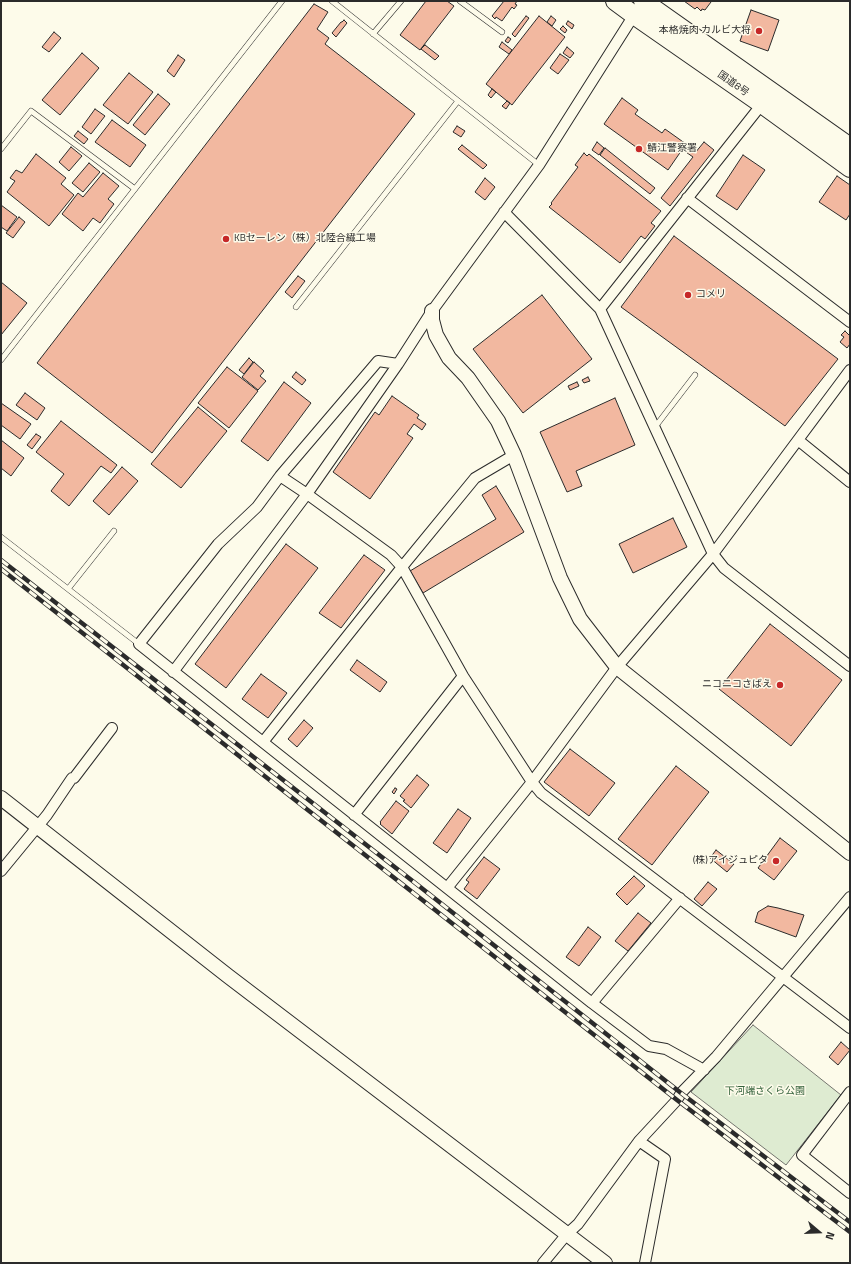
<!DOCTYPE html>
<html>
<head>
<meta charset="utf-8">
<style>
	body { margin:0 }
	#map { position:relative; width:851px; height:1264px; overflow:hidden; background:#fdfbea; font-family:"Titillium Web",sans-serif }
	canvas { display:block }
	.frame { position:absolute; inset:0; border:2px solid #2b2b2b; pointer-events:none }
	.north { position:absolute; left:799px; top:1212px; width:40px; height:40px; -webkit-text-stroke:3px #fdfbea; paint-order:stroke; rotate:109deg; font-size:11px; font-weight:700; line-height:16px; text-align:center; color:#2b2b2b }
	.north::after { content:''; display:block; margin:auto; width:14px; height:18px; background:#2b2b2b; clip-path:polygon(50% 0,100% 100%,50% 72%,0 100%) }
</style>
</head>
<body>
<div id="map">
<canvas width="851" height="1264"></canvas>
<div class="frame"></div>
<div class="north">N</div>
</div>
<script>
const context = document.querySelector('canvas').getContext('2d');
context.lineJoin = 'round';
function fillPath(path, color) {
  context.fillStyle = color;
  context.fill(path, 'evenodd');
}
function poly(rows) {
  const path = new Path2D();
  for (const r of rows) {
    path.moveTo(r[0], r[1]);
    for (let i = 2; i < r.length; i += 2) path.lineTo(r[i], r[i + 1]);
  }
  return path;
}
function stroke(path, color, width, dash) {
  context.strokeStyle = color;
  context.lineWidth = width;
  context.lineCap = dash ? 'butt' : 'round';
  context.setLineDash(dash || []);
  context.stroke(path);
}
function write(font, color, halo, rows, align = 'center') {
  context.font = font + ' "Titillium Web","Noto Sans JP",sans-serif';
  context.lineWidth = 3;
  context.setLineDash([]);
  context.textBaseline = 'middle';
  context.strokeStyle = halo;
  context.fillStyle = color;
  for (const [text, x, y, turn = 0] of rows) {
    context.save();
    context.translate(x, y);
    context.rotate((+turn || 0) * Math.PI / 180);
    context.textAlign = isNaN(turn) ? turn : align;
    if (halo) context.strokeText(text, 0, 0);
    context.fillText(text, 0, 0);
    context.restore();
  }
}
const green = poly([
	[753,1025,841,1095,786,1165,691,1092,753,1025]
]);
fillPath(green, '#deebd1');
stroke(green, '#74746e', 1);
const building = poly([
	[426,1,447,1,454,6,420,50,400,35,426,1],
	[504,1,517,1,515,4,517,5,514,9,512,7,502,21,496,17,495,19,492,16,504,1],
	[684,1,710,1,711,2,705,10,702,9,701,11,697,7,695,9,684,1],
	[314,4,328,12,317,29,329,38,325,44,415,114,152,453,37,363,314,4],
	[751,10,779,20,768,51,740,41,751,10],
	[526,16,529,18,515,37,512,34,526,16],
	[539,16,565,37,512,105,486,84,539,16],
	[551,16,556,20,552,26,547,22,551,16],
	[344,20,347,23,336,37,332,33,341,22,342,22,344,20],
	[568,21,574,25,572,29,566,24,568,21],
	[563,26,567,30,565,33,560,29,563,26],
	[54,32,61,38,49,52,42,47,54,32],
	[508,37,511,39,508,43,505,41,508,37],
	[502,42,512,50,509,54,499,47,502,42],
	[425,45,439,56,435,60,421,49,425,45],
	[567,47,574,53,570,58,563,53,567,47],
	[82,53,99,68,60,115,42,100,82,53],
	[560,54,569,60,558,74,550,68,560,54],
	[178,55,185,60,174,77,167,71,178,55],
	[129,73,153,92,128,124,103,105,129,73],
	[492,89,496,92,491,98,488,95,492,89],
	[158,94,170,104,145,135,133,125,158,94],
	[622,98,638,110,635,114,662,133,665,129,686,144,668,170,604,124,622,98],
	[507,101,510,103,506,109,502,106,507,101],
	[95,109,105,116,91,134,82,127,95,109],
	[112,120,146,145,130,167,95,142,112,120],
	[457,126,465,131,461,137,453,132,457,126],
	[78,131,88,139,84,144,74,136,78,131],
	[597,142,604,148,599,155,592,150,597,142],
	[704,142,714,150,670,206,661,198,693,157,683,150,686,146,695,153,704,142],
	[462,145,487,165,483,169,458,149,462,145],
	[71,147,82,156,69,171,59,162,71,147],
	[605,148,655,188,650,194,600,155,605,148],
	[584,153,587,156,589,154,661,211,651,223,655,226,645,239,641,236,620,263,549,207,552,204,551,203,578,167,575,165,584,153],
	[36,154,66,178,61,184,74,195,49,226,7,192,15,181,10,178,16,170,22,173,36,154],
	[743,155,765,170,737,210,716,196,743,155],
	[89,163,100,172,83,192,72,183,89,163],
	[103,173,119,186,108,199,114,204,100,223,93,218,83,231,62,214,78,193,83,197,103,173],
	[837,176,850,185,850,214,846,220,819,202,837,176],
	[485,178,495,187,485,200,475,192,485,178],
	[1,205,17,217,7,231,1,227,1,205],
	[19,217,25,222,13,238,6,233,19,217],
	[674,236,838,359,785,426,621,307,674,236],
	[298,276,305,281,292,298,285,292,298,276],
	[1,282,27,303,1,335,1,282],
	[542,295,592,359,523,413,473,349,542,295],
	[845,331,850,336,850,344,847,348,840,342,844,337,841,335,845,331],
	[249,358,253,362,244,374,239,370,249,358],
	[254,362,264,371,260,376,266,381,258,390,242,377,254,362],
	[227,367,258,391,229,428,198,403,227,367],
	[296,372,306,380,302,385,292,377,296,372],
	[588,377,590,381,584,383,582,380,588,377],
	[284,382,311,403,268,461,241,441,284,382],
	[577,382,579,386,570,390,568,386,577,382],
	[25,393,45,408,37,420,16,405,25,393],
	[392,396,419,415,417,418,426,424,422,430,414,424,407,434,413,438,370,499,333,472,375,412,379,415,392,396],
	[615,398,635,445,576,471,582,486,567,492,540,432,615,398],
	[1,403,31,424,20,439,1,425,1,403],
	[198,407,227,431,181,488,151,464,198,407],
	[61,421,117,465,111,473,101,466,69,506,51,491,64,474,36,452,61,421],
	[36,434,41,437,32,449,27,445,36,434],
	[1,440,24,458,11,476,1,468,1,440],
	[122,467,138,481,109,515,93,501,122,467],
	[496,486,524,532,423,593,410,571,496,519,482,495,496,486],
	[673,518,687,547,633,573,619,544,673,518],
	[286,544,318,568,226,688,195,664,286,544],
	[364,555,385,570,341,628,319,613,364,555],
	[770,624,842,680,791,746,719,689,770,624],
	[357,660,387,682,380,692,350,670,357,660],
	[261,674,287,693,268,718,242,699,261,674],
	[304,720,313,728,297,747,288,739,304,720],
	[570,749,615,783,589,816,544,782,570,749],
	[676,766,709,792,652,865,618,839,676,766],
	[417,775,429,785,411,808,403,801,405,800,400,796,417,775],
	[395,788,397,789,394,794,392,792,395,788],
	[396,801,409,811,392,834,380,824,381,823,380,822,396,801],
	[458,809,471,818,447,853,433,843,458,809],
	[780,838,797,851,774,880,758,868,780,838],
	[716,850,734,864,727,872,710,858,716,850],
	[484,857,500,869,477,899,464,889,469,882,466,880,484,857],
	[634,876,645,886,627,905,616,894,634,876],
	[708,882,717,889,702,906,694,899,708,882],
	[768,906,778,908,804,915,796,937,755,922,758,912,768,906],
	[638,913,651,923,628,951,615,941,638,913],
	[588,927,601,937,579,966,566,957,588,927],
	[841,1042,850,1050,838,1065,829,1057,841,1042]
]);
fillPath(building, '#f2b8a0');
stroke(building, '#2b2b2b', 1);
const lane = poly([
	[332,1,539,165],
	[460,1,502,32],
	[373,34,401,1],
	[1,149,31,111,135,189],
	[296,307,458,101],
	[1,360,282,1],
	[655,427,695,375],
	[1,537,139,644],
	[68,589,114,531]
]);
const street = poly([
	[687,198,850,322],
	[504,212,600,309,713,554,724,568,850,666],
	[600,309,762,104],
	[398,364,378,361,280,476,257,507,218,544,139,644,447,888,592,1003,649,1046,666,1049,704,1070],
	[798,440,850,482],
	[280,476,307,494,391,555,402,567,463,676,532,782,541,793,850,1028],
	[173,672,307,494,398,364,432,311,539,165,634,15],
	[263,742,402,567,475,478,514,455],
	[354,815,463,676],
	[1,871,47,815,72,778,74,778,112,728],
	[447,888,532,782,617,667,713,554,850,370],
	[592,1003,680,898],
	[850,1092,802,1155,850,1193],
	[639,1141,665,1159,645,1263],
	[543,1263,567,1234,578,1224,639,1141,677,1100,681,1093,716,1057,850,897]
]);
const secondary = poly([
	[432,311,432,320,436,335,449,358,468,378,498,421,514,455,560,578,580,619,617,667,850,853],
	[1,798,228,976,605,1263]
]);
const highway = poly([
	[615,1,634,15,762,104,850,168],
	[643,1,850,147]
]);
stroke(lane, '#2b2b2b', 6);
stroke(street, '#2b2b2b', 12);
stroke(secondary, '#2b2b2b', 16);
stroke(highway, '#2b2b2b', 20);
stroke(lane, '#fdfbea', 5);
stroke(street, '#fdfbea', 10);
stroke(secondary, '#fdfbea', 14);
stroke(highway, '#fdfbea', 18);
const rail = poly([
	[1,560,419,886,681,1093,850,1222],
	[1,569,677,1100,850,1232]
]);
stroke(rail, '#2b2b2b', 4.5);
stroke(rail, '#fdfbea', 3, [9]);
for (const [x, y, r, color] of [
	[759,31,4,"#c62828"],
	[639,149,4,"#c62828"],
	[226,239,4,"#c62828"],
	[688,295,4,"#c62828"],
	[780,685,4,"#c62828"],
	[776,861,4,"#c62828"]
]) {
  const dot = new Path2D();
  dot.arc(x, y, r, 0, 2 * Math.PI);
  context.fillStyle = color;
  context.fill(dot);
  stroke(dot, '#fdfbea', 1.5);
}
write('10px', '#2b2b2b', '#fdfbea', [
	["本格焼肉 カルビ大将",751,31],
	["鯖江警察署",647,149,"left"],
	["KBセーレン（株）北陸合繊工場",234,239,"left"],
	["コメリ",696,295,"left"],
	["ニコニコさばえ",772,685],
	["(株)アイジュピタ",768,861]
], 'right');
write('10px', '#2b2b2b', '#fdfbea', [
	["国道8号",733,84,35]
]);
write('10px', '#34623c', '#fdfbea', [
	["下河端さくら公園",765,1092]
]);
</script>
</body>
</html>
